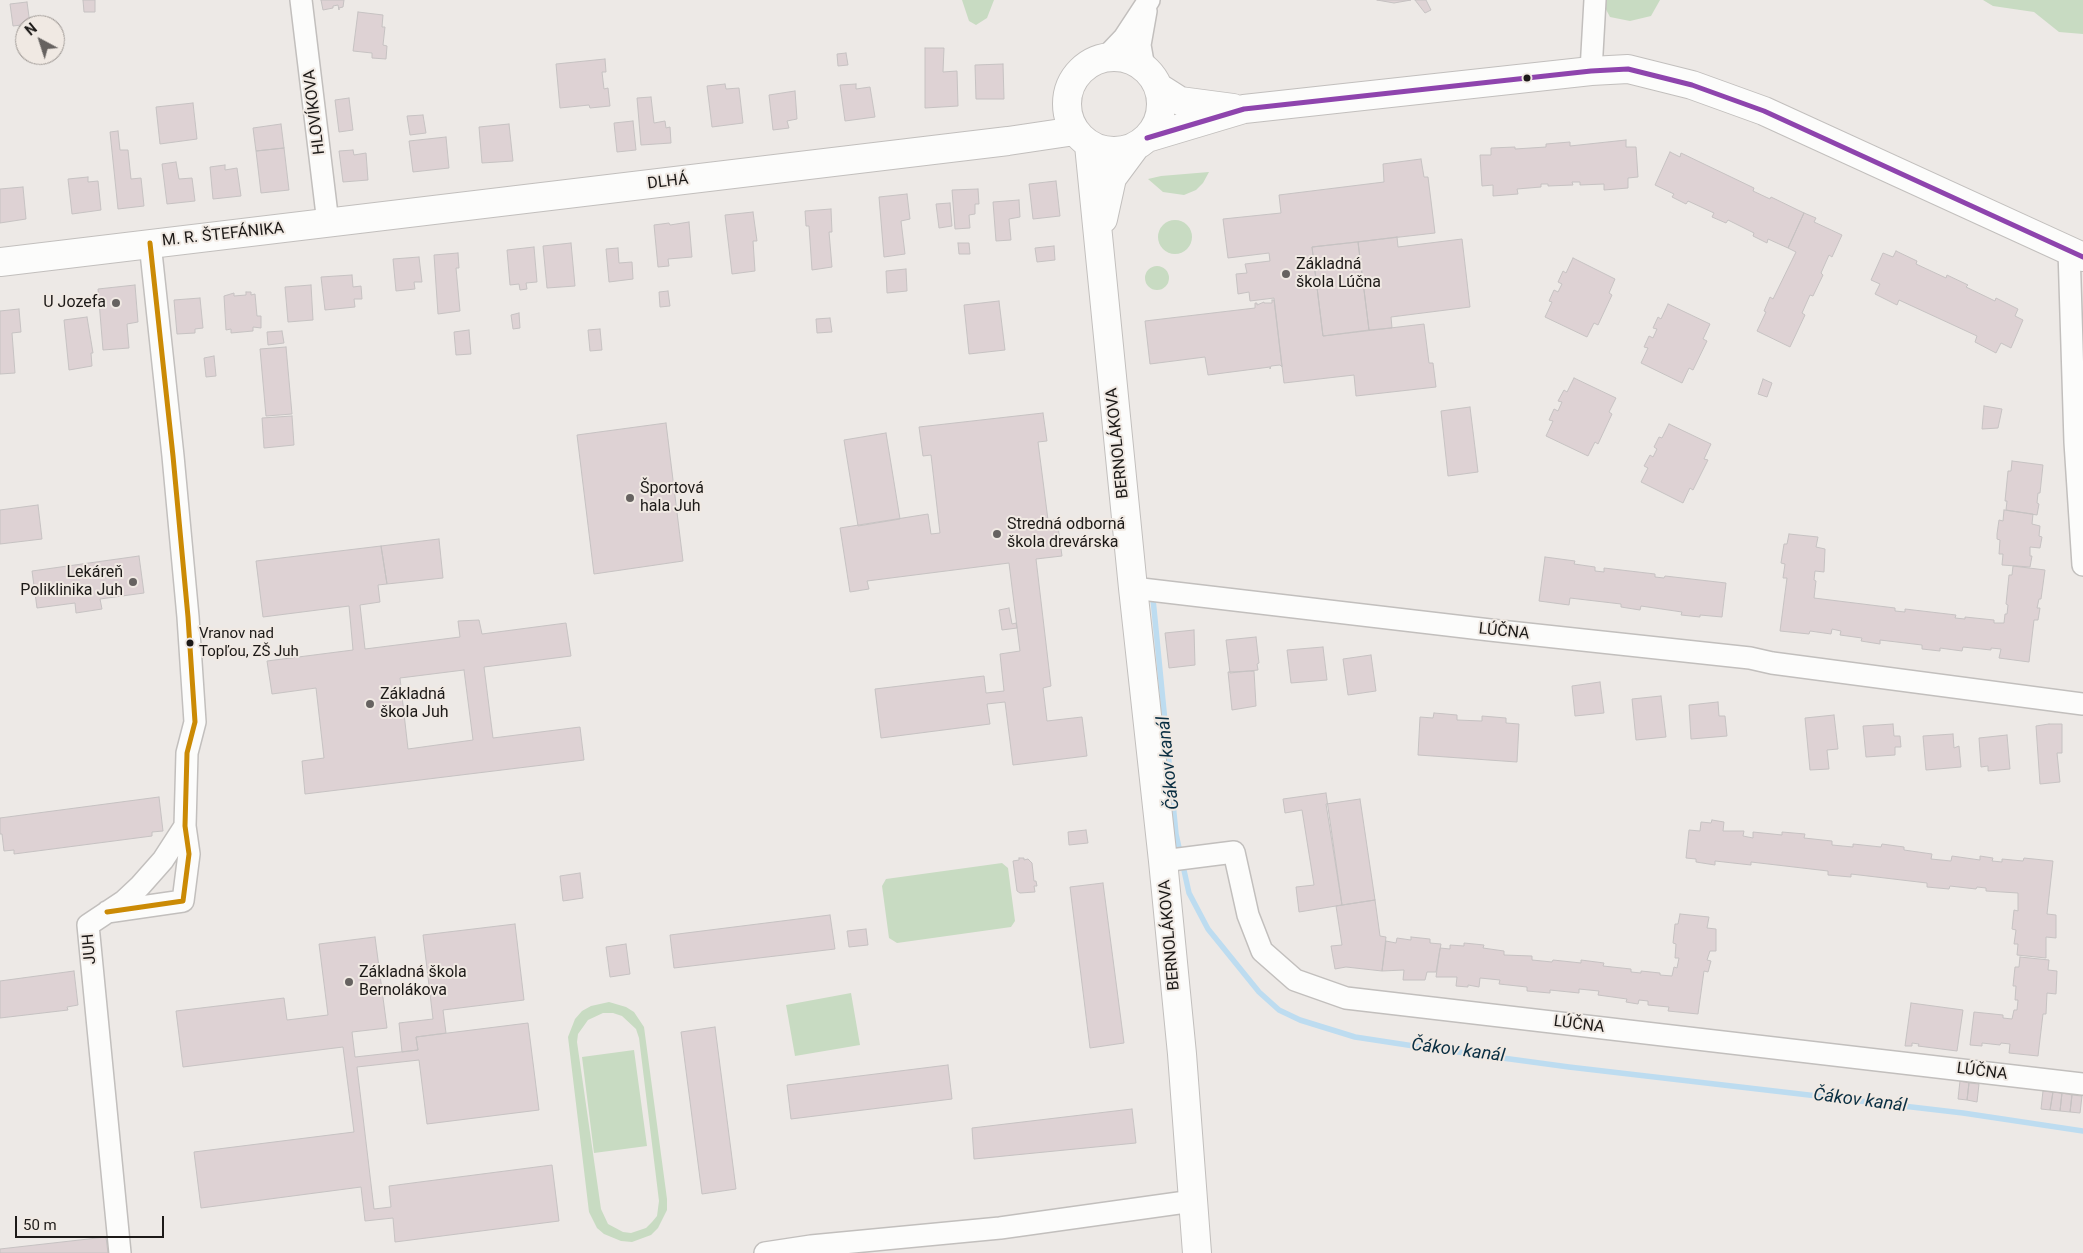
<!DOCTYPE html>
<html>
<head>
<meta charset="utf-8">
<style>
	body { margin:0 }
	#map { position:relative; width:2083px; height:1253px; overflow:hidden; background:#ede9e6; font-family:Roboto,sans-serif }
	canvas { display:block }
	.north { position:absolute; left:15px; top:15px; width:50px; height:50px; box-sizing:border-box; background:#f0e9e3; border:1px solid #9c9692; border-radius:50%; rotate:320deg; font-size:14px; font-weight:700; line-height:20px; text-align:center; color:#1d1a18 }
	.north::after { content:''; display:block; margin:auto; width:18px; height:22px; background:#666260; clip-path:polygon(50% 0,100% 100%,50% 72%,0 100%) }
	.scale { position:absolute; left:15px; top:1216px; width:149px; height:22px; box-sizing:border-box; border:2px solid #1d1a18; border-top:0; padding-left:6px; font-size:15px; line-height:18px; white-space:nowrap; color:#1d1a18; -webkit-text-stroke:4px #f0e9e3; paint-order:stroke }
</style>
</head>
<body>
<div id="map">
<canvas width="2083" height="1253"></canvas>
<div class="north">N</div>
<div class="scale">50 m</div>
</div>
<script>
const context = document.querySelector('canvas').getContext('2d');
context.lineJoin = 'round';
function fillPath(path, color) {
  context.fillStyle = color;
  context.fill(path, 'evenodd');
}
function poly(rows) {
  const path = new Path2D();
  for (const r of rows) {
    if (r.length === 3) {
      path.moveTo(r[0] + r[2], r[1]);
      path.arc(r[0], r[1], r[2], 0, 2 * Math.PI);
      continue;
    }
    path.moveTo(r[0], r[1]);
    for (let i = 2; i < r.length; i += 2) path.lineTo(r[i], r[i + 1]);
  }
  return path;
}
function stroke(path, color, width, dash) {
  context.strokeStyle = color;
  context.lineWidth = width;
  context.lineCap = dash ? 'butt' : 'round';
  context.setLineDash(dash || []);
  context.stroke(path);
}
function write(font, color, halo, rows, align = 'center') {
  context.font = font + ' Roboto,sans-serif';
  context.lineWidth = 4;
  context.setLineDash([]);
  context.textBaseline = 'middle';
  context.strokeStyle = halo;
  context.fillStyle = color;
  for (const [text, x, y, turn = 0] of rows) {
    context.save();
    context.translate(x, y);
    context.rotate((+turn || 0) * Math.PI / 180);
    context.textAlign = isNaN(turn) ? turn : align;
    if (halo) context.strokeText(text, 0, 0);
    context.fillText(text, 0, 0);
    context.restore();
  }
}
fillPath(poly([
	[962,0,994,0,987,18,976,25,969,21],
	[1601,0,1660,0,1651,16,1630,21,1610,17],
	[1983,0,2083,0,2083,34,2059,32,2034,12,1993,6],
	[1209,172,1203,183,1196,190,1184,195,1163,192,1148,179,1161,176],
	[1175,237,17],
	[1157,278,12],
	[1002,863,1008,868,1015,921,1011,927,897,943,889,938,882,886,886,879],
	[851,993,860,1045,795,1056,786,1005],
	[609,1002,626,1007,634,1012,644,1027,667,1199,667,1210,658,1228,651,1235,632,1242,621,1241,604,1234,597,1228,589,1212,568,1037,575,1019,582,1011,591,1006],
	[603,1013,613,1013,622,1016,636,1029,639,1038,659,1201,657,1216,652,1222,646,1228,631,1233,623,1232,608,1224,601,1209,577,1042,578,1034,588,1020],
	[634,1050,647,1146,594,1153,582,1057]
]), '#c8dbc2');
stroke(poly([
	[1153,599,1176,834,1189,893,1208,929,1259,992,1279,1010,1300,1020,1355,1037,1414,1046,1569,1067,1963,1113,2083,1131]
]), '#bddcf0', 5.5);
const building = poly([
	[83,0,95,0,95,12,84,12,83,0],
	[321,0,344,0,343,7,339,8,339,10,338,5,333,6,333,8,323,10,321,0],
	[1377,0,1411,0,1394,3,1377,0],
	[1415,0,1426,0,1431,10,1425,13,1415,0],
	[27,2,30,24,13,26,10,4,27,2],
	[358,12,383,15,382,27,385,27,383,45,387,46,386,59,372,58,372,53,353,51,358,12],
	[925,48,944,48,943,72,957,71,958,106,925,108,925,48],
	[846,53,848,65,838,66,837,54,846,53],
	[605,59,606,72,602,72,604,89,608,88,610,106,590,108,589,105,560,108,556,64,605,59],
	[1003,64,1004,99,976,99,975,65,1003,64],
	[725,84,726,89,739,88,743,123,712,127,707,86,725,84],
	[856,84,856,89,870,87,875,117,845,121,840,85,856,84],
	[795,91,797,119,787,121,789,128,773,130,769,95,795,91],
	[651,97,654,123,665,121,666,128,670,127,671,143,641,145,637,98,651,97],
	[349,98,353,130,339,132,335,100,349,98],
	[193,103,197,139,160,144,156,107,193,103],
	[423,115,426,133,410,135,407,116,423,115],
	[633,121,636,150,617,152,614,123,633,121],
	[281,124,284,148,256,151,253,128,281,124],
	[509,124,513,161,482,163,479,127,509,124],
	[118,131,120,150,128,150,131,179,141,178,144,206,118,209,110,132,118,131],
	[446,137,449,168,413,172,409,141,446,137],
	[1626,140,1626,147,1636,147,1638,177,1628,178,1628,188,1604,190,1604,184,1580,185,1580,182,1572,182,1573,185,1548,186,1548,184,1541,184,1541,187,1517,189,1518,194,1493,196,1493,185,1482,186,1480,155,1491,155,1491,148,1515,147,1515,149,1546,147,1546,144,1570,142,1570,146,1626,140],
	[284,148,289,190,261,193,256,151,284,148],
	[353,150,354,155,366,153,368,180,343,182,339,151,353,150],
	[1670,152,1680,157,1681,153,1754,188,1753,191,1770,199,1771,197,1804,213,1788,248,1768,239,1767,243,1753,236,1754,233,1728,220,1726,223,1712,217,1714,213,1688,201,1686,204,1672,197,1674,194,1655,185,1670,152],
	[1421,159,1424,177,1428,177,1435,233,1312,247,1323,336,1424,324,1429,363,1433,363,1436,387,1356,396,1354,375,1284,383,1274,298,1250,301,1249,292,1238,294,1236,274,1247,273,1245,264,1270,261,1269,253,1228,258,1223,219,1281,213,1279,195,1384,182,1383,164,1421,159],
	[176,162,179,179,192,178,195,201,167,204,162,164,176,162],
	[225,165,225,170,237,168,241,196,213,199,210,167,225,165],
	[88,177,88,182,98,181,101,210,72,214,68,179,88,177],
	[1056,181,1060,216,1033,219,1029,184,1056,181],
	[23,187,26,219,0,223,0,189,23,187],
	[978,189,979,204,975,204,975,214,969,215,970,228,955,229,952,190,978,189],
	[907,194,910,219,901,221,905,254,884,257,879,197,907,194],
	[1019,200,1020,217,1009,219,1011,240,996,241,993,202,1019,200],
	[950,203,952,226,939,228,936,204,950,203],
	[831,209,832,232,829,232,832,267,812,270,809,226,806,226,805,211,831,209],
	[753,212,757,241,753,241,755,271,732,274,725,215,753,212],
	[1804,213,1816,218,1814,222,1842,235,1832,257,1829,255,1821,273,1823,275,1813,296,1810,295,1802,313,1805,315,1790,347,1757,331,1766,312,1764,311,1770,297,1773,299,1796,252,1788,248,1804,213],
	[689,222,692,257,668,259,669,266,658,267,654,225,669,223,670,225,689,222],
	[1397,237,1398,247,1462,239,1470,307,1391,317,1392,328,1369,330,1358,242,1397,237],
	[1358,242,1369,330,1323,336,1312,247,1358,242],
	[571,243,575,286,547,288,543,246,571,243],
	[958,243,969,243,970,254,959,254,958,243],
	[1054,246,1055,260,1037,262,1035,248,1054,246],
	[534,247,537,282,526,283,527,289,520,290,519,284,510,285,507,250,534,247],
	[618,248,619,263,632,262,633,279,609,282,606,249,618,248],
	[1896,251,1917,261,1916,264,1946,278,1947,275,1968,285,1966,287,1995,301,1996,298,2018,309,2015,316,2023,320,2011,348,2001,343,1996,353,1975,342,1977,336,1899,300,1897,305,1875,294,1880,284,1871,280,1883,253,1893,257,1896,251],
	[458,253,459,268,456,268,460,311,438,314,434,255,458,253],
	[419,257,422,282,414,282,415,289,396,291,393,259,419,257],
	[1573,258,1615,279,1609,293,1612,295,1598,325,1594,323,1587,337,1545,317,1552,302,1549,301,1554,290,1558,292,1562,284,1558,282,1563,271,1566,273,1573,258],
	[906,269,907,291,887,293,886,271,906,269],
	[352,275,353,287,361,286,362,299,354,299,355,307,325,310,321,277,352,275],
	[135,285,138,322,127,324,129,348,103,350,98,289,135,285],
	[311,285,313,320,288,322,285,287,311,285],
	[668,291,670,306,660,307,659,292,668,291],
	[246,292,251,292,251,295,255,294,257,316,261,316,261,328,253,327,253,331,231,333,231,329,226,330,224,296,234,293,234,296,246,295,246,292],
	[200,298,203,328,195,329,195,333,177,334,174,300,200,298],
	[1272,300,1274,300,1282,367,1280,365,1271,366,1270,369,1270,367,1208,375,1205,357,1150,364,1145,321,1255,308,1255,303,1257,303,1257,305,1264,302,1264,303,1272,303,1272,300],
	[999,301,1005,350,969,354,964,305,999,301],
	[1668,304,1710,324,1703,339,1707,341,1693,370,1689,368,1682,383,1641,363,1648,348,1644,347,1649,336,1653,338,1657,329,1653,328,1658,317,1661,319,1668,304],
	[19,309,21,332,12,333,15,373,0,374,0,311,19,309],
	[519,313,520,328,513,329,511,315,519,313],
	[87,317,93,353,91,353,92,366,69,370,64,320,87,317],
	[830,318,832,332,817,333,816,319,830,318],
	[600,329,602,350,590,351,588,330,600,329],
	[469,330,471,354,456,355,454,332,469,330],
	[282,331,284,343,268,345,267,332,282,331],
	[286,347,292,414,266,416,260,349,286,347],
	[214,356,216,376,206,377,204,358,214,356],
	[1574,378,1616,398,1609,412,1612,414,1598,444,1595,442,1588,456,1546,436,1553,421,1549,420,1554,409,1558,411,1562,402,1558,401,1564,390,1567,392,1574,378],
	[1763,379,1772,383,1767,397,1758,394,1763,379],
	[1984,406,2002,409,1998,428,1982,429,1984,406],
	[1470,407,1478,472,1448,476,1441,411,1470,407],
	[1043,413,1047,441,1038,442,1048,520,1057,519,1062,556,1036,559,1051,686,1043,688,1047,721,1082,717,1087,756,1013,765,1005,702,987,704,990,724,881,738,875,689,984,676,986,693,1004,691,1000,654,1020,651,1009,563,867,581,869,589,850,592,840,528,928,514,931,534,940,533,931,455,923,456,919,427,1043,413],
	[292,416,294,445,264,448,262,418,292,416],
	[666,423,683,561,594,574,577,435,666,423],
	[1669,424,1711,444,1704,459,1708,460,1693,490,1690,488,1683,503,1641,482,1648,468,1644,466,1650,455,1653,457,1657,449,1654,447,1659,437,1662,438,1669,424],
	[886,433,900,519,858,526,844,440,886,433],
	[2012,461,2043,465,2040,493,2038,493,2037,503,2039,504,2037,515,2006,510,2007,501,2005,501,2008,471,2011,471,2012,461],
	[38,505,42,539,0,544,0,510,38,505],
	[2004,510,2033,514,2032,524,2040,526,2039,536,2042,537,2040,548,2030,547,2030,556,2032,556,2030,567,2002,565,2003,554,1999,554,2000,540,1997,539,1997,534,1999,520,2003,521,2004,510],
	[1789,534,1818,537,1816,547,1825,549,1824,572,1815,571,1814,580,1816,581,1814,598,1895,608,1895,611,1905,612,1905,609,1956,615,1955,618,1965,619,1965,617,1994,620,1994,623,2004,623,2005,614,2007,614,2008,605,2006,604,2009,575,2012,575,2013,566,2045,570,2041,599,2039,599,2037,608,2040,608,2038,620,2034,620,2029,662,1999,658,2001,649,1991,648,1991,650,1963,647,1962,651,1940,648,1940,651,1922,649,1922,645,1880,640,1880,644,1861,641,1862,638,1840,635,1841,631,1832,629,1831,634,1810,631,1809,634,1780,631,1787,578,1783,578,1785,564,1781,563,1784,544,1787,544,1789,534],
	[439,539,443,578,387,584,381,546,439,539],
	[381,546,387,584,378,585,380,602,360,605,365,649,460,637,458,621,479,620,482,634,566,623,571,656,484,667,493,738,580,727,584,760,305,794,302,761,324,758,316,688,272,694,267,661,353,650,349,606,263,617,256,561,381,546],
	[464,670,473,740,408,749,400,678,464,670],
	[139,556,144,593,100,599,102,609,76,613,75,603,37,608,32,571,139,556],
	[1545,557,1575,561,1574,564,1595,567,1595,571,1604,572,1604,568,1655,574,1655,577,1664,578,1665,576,1726,583,1722,617,1700,615,1700,617,1681,615,1682,612,1641,606,1640,610,1621,607,1621,604,1570,598,1569,605,1539,601,1545,557],
	[1009,608,1012,624,1016,623,1017,628,1002,630,999,610,1009,608],
	[1194,630,1195,665,1169,668,1165,633,1194,630],
	[1256,637,1259,663,1257,664,1258,670,1230,673,1226,640,1256,637],
	[1323,647,1327,680,1291,683,1287,650,1323,647],
	[1371,655,1376,691,1348,695,1343,659,1371,655],
	[1252,671,1254,671,1256,706,1232,710,1228,672,1252,671],
	[1600,682,1604,713,1575,716,1572,686,1600,682],
	[1661,696,1666,737,1636,740,1632,699,1661,696],
	[1718,702,1719,716,1725,716,1727,736,1691,739,1689,705,1718,702],
	[1434,713,1457,715,1457,720,1482,721,1482,716,1506,718,1506,723,1519,724,1517,762,1418,755,1420,717,1433,718,1434,713],
	[1834,715,1838,749,1827,750,1829,769,1810,770,1805,718,1834,715],
	[1893,724,1894,736,1900,736,1901,747,1895,747,1895,755,1866,757,1863,726,1893,724],
	[2049,724,2062,724,2062,753,2057,753,2060,782,2040,784,2036,726,2049,724],
	[1953,734,1954,748,1959,746,1961,767,1926,770,1923,736,1953,734],
	[2007,735,2010,769,1988,771,1988,766,1981,767,1979,738,2007,735],
	[1326,793,1342,905,1299,912,1296,887,1314,885,1302,810,1285,813,1283,799,1326,793],
	[159,797,163,831,152,832,152,836,14,854,14,850,4,851,2,834,0,834,0,818,159,797],
	[1360,799,1375,900,1342,905,1326,804,1360,799],
	[1712,820,1724,822,1723,831,1744,831,1743,836,1753,838,1753,832,1782,835,1782,832,1805,834,1804,838,1832,841,1832,845,1853,847,1853,844,1881,847,1882,844,1904,847,1904,850,1932,854,1931,859,1951,861,1952,856,1980,860,1980,856,1993,858,1992,861,2002,862,2002,859,2023,861,2024,858,2053,861,2047,914,2056,915,2056,938,2046,937,2046,958,2017,955,2018,944,2014,944,2016,930,2012,929,2014,910,2018,911,2018,893,1986,891,1986,888,1977,887,1976,889,1950,886,1949,889,1927,887,1927,883,1851,874,1851,877,1828,875,1828,871,1751,862,1751,865,1715,861,1715,865,1696,862,1696,859,1686,858,1689,830,1700,831,1701,822,1711,823,1712,820],
	[1086,830,1088,843,1069,845,1068,832,1086,830],
	[1019,858,1024,858,1024,860,1028,859,1032,863,1034,881,1036,881,1037,886,1034,886,1035,892,1020,893,1017,891,1013,861,1019,860,1019,858],
	[580,873,583,898,563,901,560,876,580,873],
	[1103,883,1124,1043,1090,1048,1070,887,1103,883],
	[1375,900,1380,936,1386,937,1382,971,1346,967,1335,969,1331,946,1342,945,1336,906,1375,900],
	[1680,914,1709,917,1707,928,1716,929,1716,951,1710,951,1707,960,1711,961,1708,972,1704,971,1698,1014,1668,1011,1669,1007,1648,1005,1648,1001,1639,1000,1638,1004,1626,1002,1627,999,1598,995,1599,991,1579,989,1579,993,1550,990,1550,993,1527,991,1527,987,1499,984,1500,980,1480,978,1479,987,1468,985,1468,987,1456,986,1457,977,1436,977,1440,948,1450,949,1450,945,1464,946,1464,943,1484,945,1483,948,1504,951,1504,955,1532,956,1532,960,1552,962,1553,960,1581,963,1581,960,1604,963,1603,966,1631,969,1631,972,1641,973,1641,971,1660,973,1660,975,1672,976,1674,967,1677,968,1679,958,1675,958,1676,944,1673,943,1675,924,1678,924,1680,914],
	[830,915,835,949,674,968,670,935,830,915],
	[515,924,524,1000,443,1010,446,1033,416,1037,418,1050,402,1052,399,1023,433,1019,423,935,515,924],
	[866,929,868,945,849,947,847,931,866,929],
	[375,937,387,1028,352,1032,355,1057,418,1050,416,1037,528,1023,539,1110,427,1124,419,1060,357,1067,374,1209,391,1207,389,1186,552,1165,559,1221,395,1242,393,1218,365,1221,361,1187,201,1208,194,1152,354,1132,343,1047,183,1067,176,1011,284,998,287,1020,328,1015,319,944,375,937],
	[1411,937,1430,939,1430,943,1441,944,1436,972,1427,972,1425,980,1403,980,1404,970,1382,971,1386,941,1396,943,1397,938,1411,940,1411,937],
	[626,944,630,974,610,977,606,947,626,944],
	[2020,957,2049,960,2048,970,2057,971,2056,994,2047,993,2046,1014,2043,1014,2038,1056,2009,1053,2010,1044,2001,1043,2000,1045,1982,1043,1982,1046,1970,1045,1974,1012,2003,1015,2003,1018,2012,1019,2014,1010,2017,1010,2018,1000,2015,1000,2016,986,2013,986,2015,967,2019,967,2020,957],
	[74,971,78,1005,67,1007,68,1010,0,1018,0,981,74,971],
	[1911,1003,1963,1010,1957,1051,1918,1046,1919,1044,1912,1043,1912,1046,1905,1046,1911,1003],
	[715,1027,736,1189,702,1194,681,1032,715,1027],
	[948,1065,952,1099,791,1119,787,1085,948,1065],
	[1960,1081,1969,1083,1967,1100,1958,1099,1960,1081],
	[1969,1083,1979,1084,1977,1102,1967,1100,1969,1083],
	[2043,1091,2053,1092,2050,1110,2041,1109,2043,1091],
	[2053,1092,2062,1093,2060,1111,2050,1110,2053,1092],
	[2062,1093,2072,1095,2070,1112,2060,1111,2062,1093],
	[2072,1095,2082,1096,2080,1113,2070,1112,2072,1095],
	[1132,1109,1136,1143,974,1159,972,1128,1132,1109],
	[106,1237,108,1253,0,1253,0,1249,106,1237]
]);
fillPath(building, '#ded2d4');
stroke(building, '#c6c2c2', 1);
const street = poly([
	[301,0,328,223],
	[1105,58,1124,38,1149,0],
	[1144,68,1140,45,1146,11],
	[1591,71,1595,0],
	[2069,250,2075,442,2083,565],
	[1133,588,1490,630,1750,658,1772,663,2083,704],
	[1163,861,1234,852,1248,915,1262,951,1295,980,1346,998,2083,1084],
	[107,912,183,901,189,854,185,826,187,753,195,722,188,617,173,456,150,243],
	[120,1253,88,925,124,901,140,886,163,860,185,826],
	[765,1253,811,1246,1000,1228,1193,1201]
]);
const secondary = poly([
	[1114,104,47],
	[1158,87,1180,101,1233,108],
	[1147,138,1244,109,1591,71,1628,69,1692,85,1764,111,2083,257],
	[1089,145,1133,588,1163,861,1182,1054,1197,1253],
	[1103,219,1112,178,1135,147],
	[0,262,1008,141,1075,131]
]);
stroke(street, '#c2bfbd', 24);
stroke(secondary, '#c2bfbd', 30);
stroke(street, '#fcfcfb', 21);
stroke(secondary, '#fcfcfb', 28);
stroke(poly([
	[1147,138,1244,109,1591,71,1628,69,1692,85,1764,111,2083,257]
]), '#8e44ad', 5);
stroke(poly([
	[107,912,183,901,189,854,185,826,187,753,195,722,188,617,173,456,150,243]
]), '#cb8a05', 5);
for (const [x, y, r, color] of [
	[1527,78,4.5,"#1d1a18"],
	[1286,274,5,"#666260"],
	[116,303,5,"#666260"],
	[630,498,5,"#666260"],
	[997,534,5,"#666260"],
	[133,582,5,"#666260"],
	[190,643,4.5,"#1d1a18"],
	[370,704,5,"#666260"],
	[349,982,5,"#666260"]
]) {
  const dot = new Path2D();
  dot.arc(x, y, r, 0, 2 * Math.PI);
  context.fillStyle = color;
  context.fill(dot);
  stroke(dot, '#f0e9e3', 2);
}
write('15px', '#1d1a18', '#f0e9e3', [
	["Vranov nad",199,634],
	["Topľou, ZŠ Juh",199,652]
], 'left');
write('16px', '#1d1a18', '#f0e9e3', [
	["HLOVÍKOVA",315,112,-97],
	["DLHÁ",668,182,-7],
	["M. R. ŠTEFÁNIKA",223,235,-6],
	["BERNOLÁKOVA",1118,443,-96],
	["LÚČNA",1504,632,6],
	["BERNOLÁKOVA",1170,935,-95],
	["JUH",90,949,-95],
	["LÚČNA",1579,1025,7],
	["LÚČNA",1982,1072,7]
]);
write('16px', '#1d1a18', '#f0e9e3', [
	["Základná",1296,265],
	["škola Lúčna",1296,283],
	["U Jozefa",106,303,"right"],
	["Športová",640,489],
	["hala Juh",640,507],
	["Stredná odborná",1007,525],
	["škola drevárska",1007,543],
	["Lekáreň",123,573,"right"],
	["Poliklinika Juh",123,591,"right"],
	["Základná",380,695],
	["škola Juh",380,713],
	["Základná škola",359,973],
	["Bernolákova",359,991]
], 'left');
write('italic 18px', '#092e42', '#f0e9e3', [
	["Čákov kanál",1169,763,-96],
	["Čákov kanál",1458,1051,7],
	["Čákov kanál",1860,1101,7]
]);
</script>
</body>
</html>
